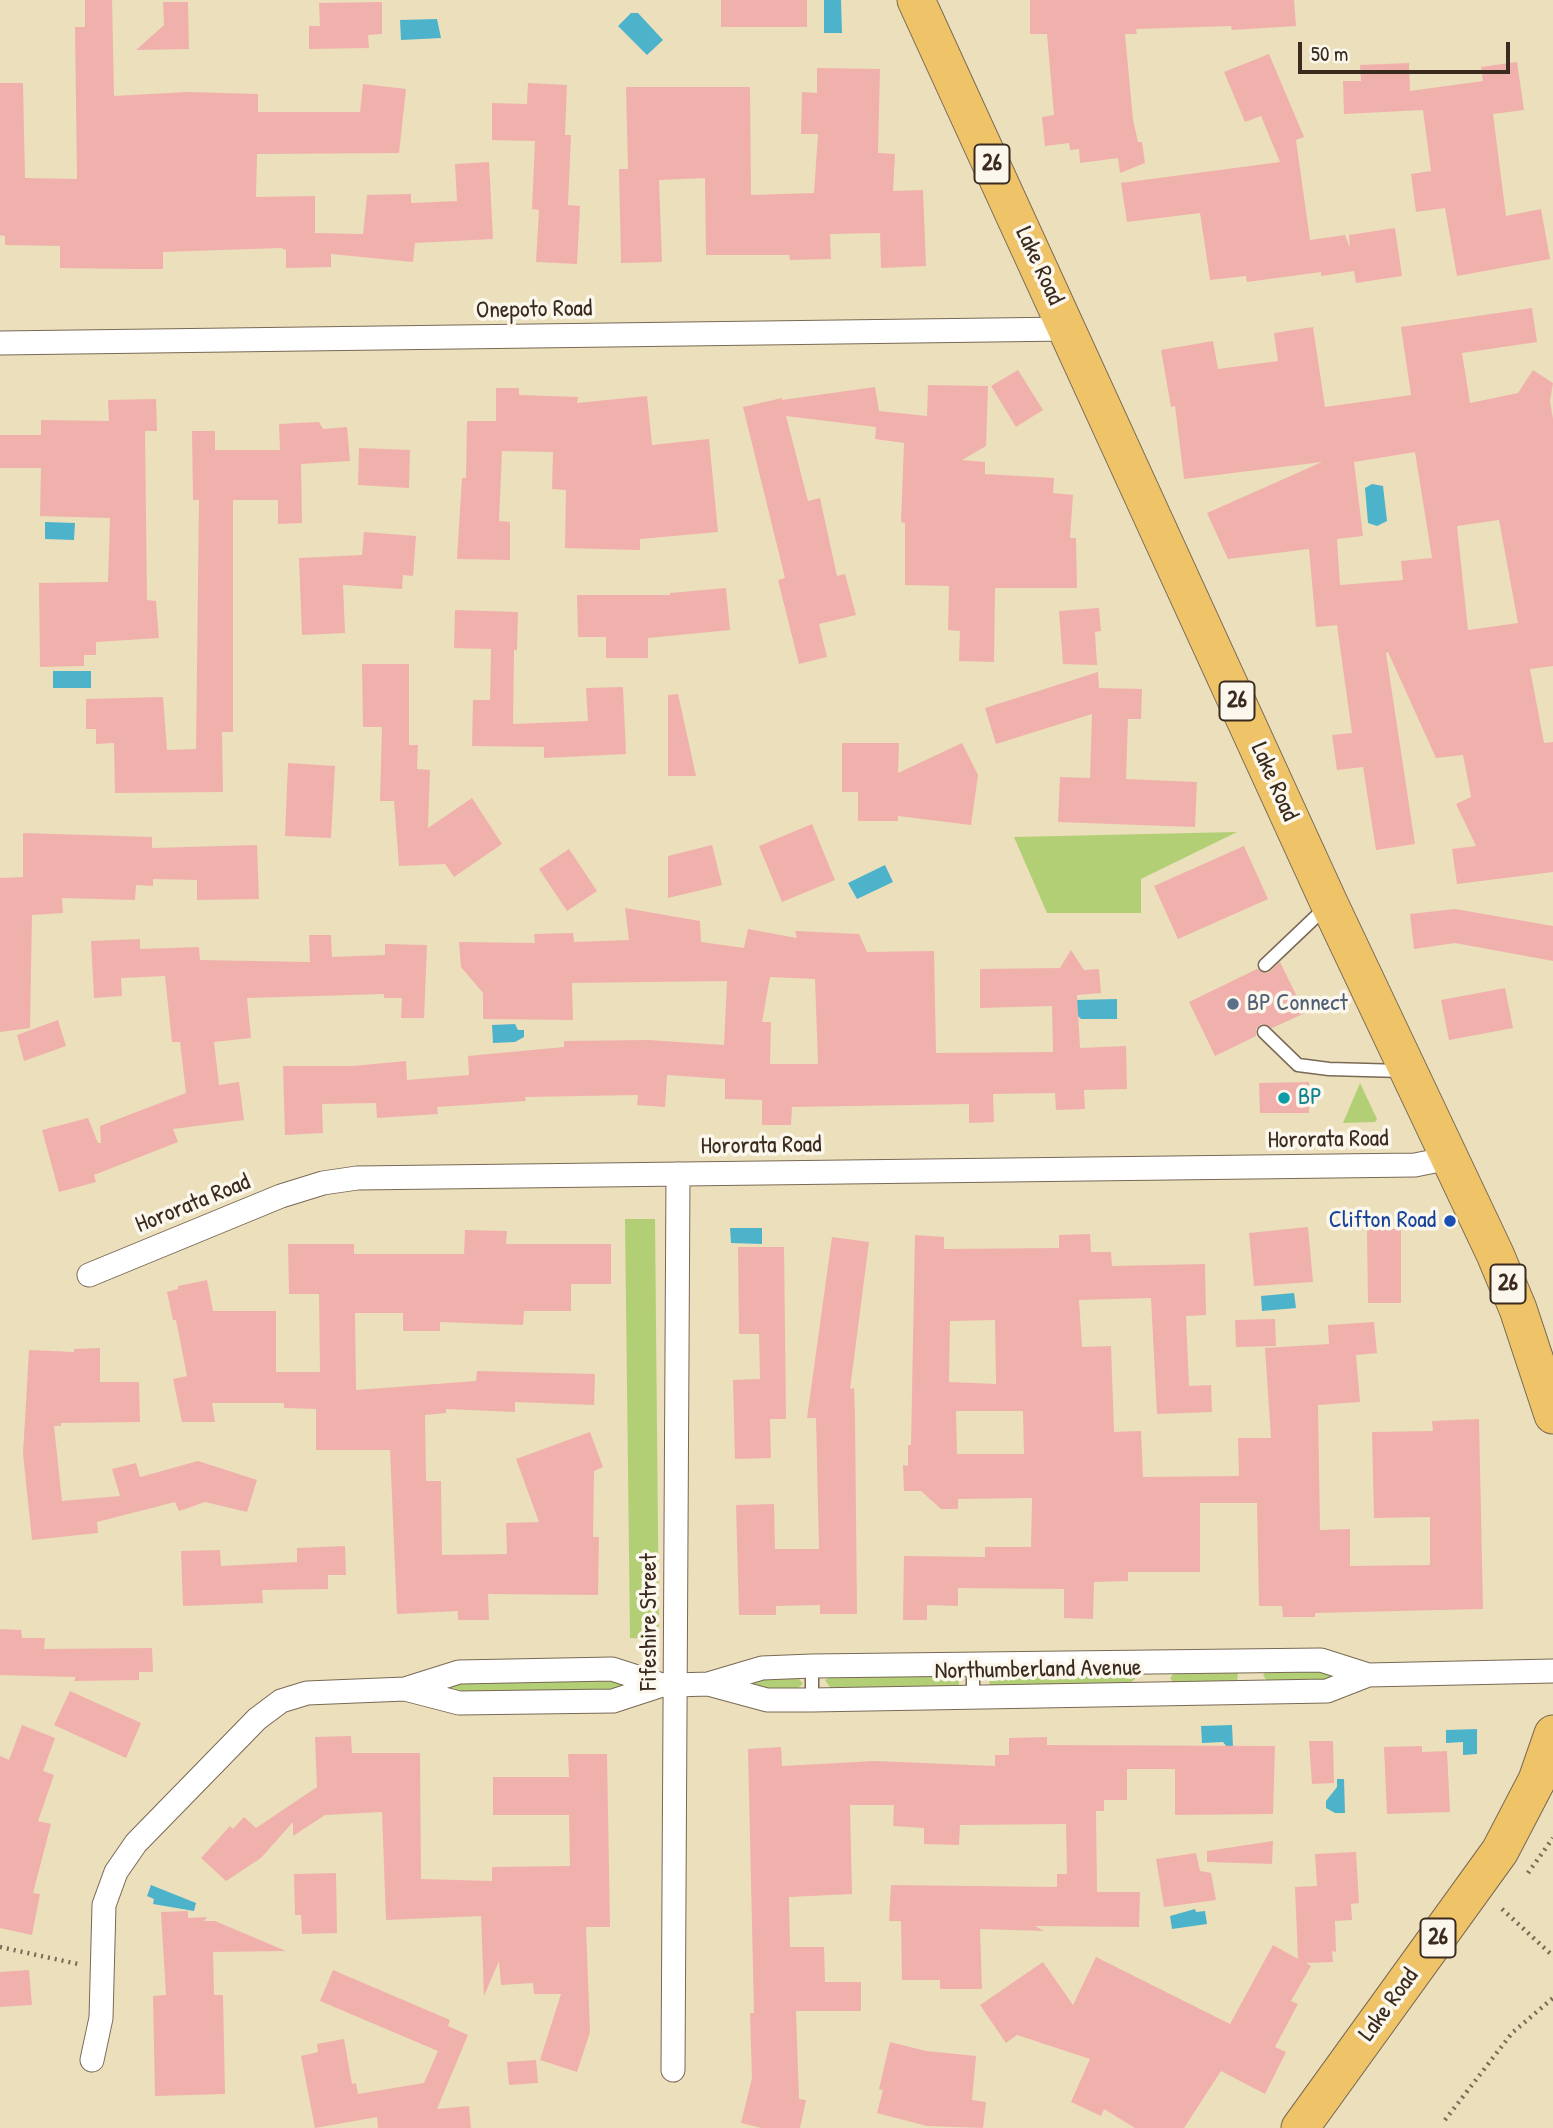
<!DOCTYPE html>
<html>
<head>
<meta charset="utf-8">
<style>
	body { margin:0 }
	#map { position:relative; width:1553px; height:2128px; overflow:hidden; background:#ecdfbc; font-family:"Patrick Hand",sans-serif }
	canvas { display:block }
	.scale { position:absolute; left:1298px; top:42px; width:212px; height:32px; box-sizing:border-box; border:4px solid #3b2a1e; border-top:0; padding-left:9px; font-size:21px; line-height:24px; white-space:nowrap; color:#3b2a1e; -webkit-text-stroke:5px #fbf7ec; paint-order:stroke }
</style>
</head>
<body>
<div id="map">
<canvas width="1553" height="2128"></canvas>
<div class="scale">50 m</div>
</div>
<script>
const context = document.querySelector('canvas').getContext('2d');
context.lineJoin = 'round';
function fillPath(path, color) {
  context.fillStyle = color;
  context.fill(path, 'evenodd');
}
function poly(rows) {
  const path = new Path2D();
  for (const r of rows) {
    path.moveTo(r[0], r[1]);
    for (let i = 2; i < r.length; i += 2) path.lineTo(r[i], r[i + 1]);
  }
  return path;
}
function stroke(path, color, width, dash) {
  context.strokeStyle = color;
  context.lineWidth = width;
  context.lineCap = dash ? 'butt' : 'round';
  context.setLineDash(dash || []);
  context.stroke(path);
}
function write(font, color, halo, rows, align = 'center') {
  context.font = font + ' "Patrick Hand",sans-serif';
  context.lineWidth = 7;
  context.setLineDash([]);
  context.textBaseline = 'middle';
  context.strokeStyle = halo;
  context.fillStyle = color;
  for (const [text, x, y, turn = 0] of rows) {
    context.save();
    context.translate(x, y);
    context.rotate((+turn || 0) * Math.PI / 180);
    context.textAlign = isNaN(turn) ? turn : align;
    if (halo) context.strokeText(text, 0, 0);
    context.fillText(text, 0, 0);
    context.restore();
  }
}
fillPath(poly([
	[1237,832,1141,879,1141,913,1047,913,1014,837],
	[1360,1083,1377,1119,1375,1122,1343,1123],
	[625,1219,655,1219,659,1639,630,1638],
	[1268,1669,1335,1669,1337,1679,1269,1684,1263,1675],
	[1235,1671,1238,1673,1237,1682,1175,1685,1170,1678,1175,1672],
	[1134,1673,1135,1679,1127,1685,991,1687,989,1682,997,1674],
	[953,1674,959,1677,959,1685,953,1687,831,1689,825,1680,830,1677],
	[797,1676,803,1684,795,1690,748,1690,744,1680],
	[624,1678,627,1690,447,1694,444,1682]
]), '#b2cf76');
fillPath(poly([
	[824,0,841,0,842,33,824,33],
	[631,13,638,13,663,40,647,55,618,26],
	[437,19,441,38,401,40,400,20],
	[1372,484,1383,486,1387,521,1377,526,1368,523,1365,488],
	[45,522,75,523,74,540,45,539],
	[53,671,91,671,91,688,53,688],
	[885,865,893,882,857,899,848,883],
	[1117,999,1117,1019,1081,1019,1075,1013,1075,1000],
	[515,1024,518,1030,524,1030,524,1037,515,1042,493,1043,492,1025],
	[730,1228,762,1228,762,1244,731,1243],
	[1294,1293,1296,1308,1262,1311,1261,1296],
	[1232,1725,1233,1747,1227,1747,1223,1742,1202,1743,1201,1726],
	[1477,1729,1477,1754,1463,1755,1463,1742,1446,1743,1446,1730],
	[1337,1779,1344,1779,1345,1813,1335,1813,1326,1808,1326,1801,1337,1787],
	[151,1885,196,1903,194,1911,153,1904,154,1899,147,1896],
	[1195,1909,1196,1912,1205,1911,1207,1924,1172,1929,1170,1916]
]), '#4db3cb');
fillPath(poly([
	[85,0,112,0,114,96,187,92,258,94,258,112,360,112,363,84,406,89,399,153,257,154,256,197,315,196,315,233,363,234,367,195,411,194,411,203,457,201,455,164,489,162,493,239,415,243,413,262,331,254,331,267,286,268,286,250,281,248,163,252,163,269,133,269,60,268,60,246,5,245,5,236,0,235,0,83,23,83,25,178,77,179,75,27,85,27],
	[721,0,807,0,807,27,721,27],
	[1030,0,1294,0,1296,26,1232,30,1231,26,1136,29,1137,34,1125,34,1133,120,1138,142,1142,142,1145,163,1120,173,1118,158,1080,163,1079,149,1070,150,1069,143,1045,146,1042,117,1054,115,1047,34,1030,34],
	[163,2,188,2,189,49,136,50,164,25],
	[382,2,382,34,368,35,369,48,309,49,309,26,320,26,319,3],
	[1269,54,1304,137,1296,140,1310,240,1345,235,1350,248,1349,235,1395,228,1402,276,1356,283,1354,271,1321,276,1321,272,1247,282,1246,276,1210,280,1200,213,1127,222,1121,183,1280,162,1261,116,1245,122,1224,72],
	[1517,62,1524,110,1493,114,1506,216,1541,209,1550,259,1457,276,1445,208,1416,212,1411,174,1431,171,1423,110,1344,114,1343,81,1361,81,1360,65,1409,63,1410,91,1483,81,1481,67],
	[817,68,880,69,878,153,895,154,893,191,923,190,926,266,881,268,880,233,830,234,831,259,790,260,789,255,706,255,705,178,659,180,662,262,621,263,619,169,628,169,626,87,750,87,751,195,814,193,818,134,801,134,802,92,817,93],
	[528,83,567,85,565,135,571,135,568,205,580,206,577,264,536,262,539,210,532,209,535,141,492,140,492,103,527,104],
	[1532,308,1537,342,1462,353,1470,403,1518,393,1533,370,1553,383,1550,401,1553,419,1553,666,1530,669,1544,743,1553,742,1553,872,1457,884,1452,849,1476,846,1456,804,1471,797,1463,755,1436,758,1388,652,1386,653,1415,844,1376,850,1363,767,1337,770,1332,735,1352,733,1337,625,1316,627,1309,549,1228,559,1207,513,1322,462,1184,479,1175,406,1171,407,1161,350,1213,341,1218,369,1278,361,1274,333,1313,327,1325,407,1411,395,1401,327],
	[1415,452,1432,558,1401,561,1403,580,1340,585,1337,539,1363,536,1354,462],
	[1499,520,1518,623,1468,630,1457,526],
	[1018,370,1043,410,1016,427,991,386],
	[928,385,988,386,986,446,962,460,985,462,985,474,1054,478,1053,493,1073,495,1070,538,1076,538,1077,588,995,588,994,662,959,661,960,631,948,630,949,586,905,585,905,523,901,522,904,443,875,439,876,427,786,416,808,501,820,498,837,576,845,574,856,615,819,624,827,657,799,664,778,580,785,578,743,407,782,398,782,400,875,387,879,411,927,416],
	[496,388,519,388,519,395,578,397,577,403,647,396,652,445,709,439,718,532,640,539,640,550,565,548,566,490,552,489,553,452,502,451,499,521,510,522,510,560,457,559,462,478,466,478,467,421,496,421],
	[156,399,157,431,145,431,147,600,156,601,159,638,96,642,96,655,84,655,84,666,40,667,39,583,108,582,110,518,40,516,41,468,0,468,0,435,41,435,41,420,109,421,108,400],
	[319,422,323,429,347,427,350,461,301,464,302,523,278,524,278,500,233,500,233,732,222,732,223,792,115,793,114,743,96,744,96,729,86,729,86,699,163,697,167,750,196,749,199,500,193,500,192,431,215,431,215,450,280,450,279,424],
	[359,448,410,450,409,488,358,485],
	[364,532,416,536,413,576,403,575,402,589,343,585,345,633,302,635,299,558,362,555],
	[726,588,730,630,648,638,648,658,606,658,606,637,578,637,577,595,670,595,670,593],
	[1099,608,1101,631,1095,632,1097,665,1063,664,1059,611],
	[455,610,518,612,517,650,514,650,513,724,588,721,586,688,623,687,626,754,544,758,544,747,472,746,473,700,490,700,491,649,454,648],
	[362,664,409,664,409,745,418,745,417,769,430,770,428,828,472,798,502,844,454,877,445,864,399,866,394,801,380,801,382,727,363,727],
	[1098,672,1099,688,1142,689,1141,719,1128,719,1126,779,1197,782,1195,827,1058,822,1060,777,1090,778,1092,714,996,744,985,708],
	[678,694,696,776,668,776,668,695],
	[842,743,899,743,898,773,962,743,978,775,971,825,898,816,898,821,858,821,858,792,842,792],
	[288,763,335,766,331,838,285,836],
	[812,824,835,880,782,902,759,846],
	[23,833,152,837,152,848,257,845,259,899,197,900,197,880,153,879,153,886,136,885,135,900,62,898,63,913,32,915,30,1028,0,1032,0,878,23,877],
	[712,845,722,885,668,898,668,856],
	[1244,846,1268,899,1178,939,1154,886],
	[569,849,597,891,567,911,539,869],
	[625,908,700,921,701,942,744,948,748,929,797,938,795,931,859,934,867,952,934,951,936,1053,1053,1052,1052,1006,980,1008,980,969,1060,968,1071,950,1084,970,1099,969,1101,993,1077,995,1080,1048,1126,1046,1127,1089,1084,1090,1085,1109,1056,1110,1055,1093,993,1094,994,1122,969,1123,969,1104,792,1107,791,1125,762,1125,762,1100,725,1099,725,1079,667,1075,665,1107,637,1105,638,1095,525,1097,526,1101,437,1107,438,1114,377,1118,376,1103,322,1104,323,1133,285,1135,283,1066,353,1066,406,1061,407,1080,469,1075,468,1056,564,1047,564,1041,648,1040,724,1045,727,981,572,983,573,1020,483,1019,483,993,461,967,459,942,535,943,534,934,573,933,574,942,629,940],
	[770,977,815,979,818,1064,770,1064,771,1022,762,1022],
	[1455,909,1553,926,1553,961,1455,943,1414,949,1410,914],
	[309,935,331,935,332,957,385,955,385,944,427,945,424,1018,401,1018,402,998,384,998,384,994,247,998,251,1038,214,1042,219,1085,239,1082,244,1120,173,1129,178,1142,94,1175,96,1182,59,1192,42,1130,88,1118,98,1143,101,1143,100,1126,186,1093,180,1042,172,1042,165,976,121,978,122,996,94,998,91,941,140,939,140,949,199,947,200,960,310,962],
	[1280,962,1305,1013,1272,1028,1261,1024,1256,1029,1256,1036,1215,1056,1189,1002,1257,969,1268,973],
	[1505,988,1513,1028,1449,1040,1441,1000],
	[58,1020,66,1046,24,1061,17,1035],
	[1309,1082,1309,1113,1260,1113,1259,1083],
	[1308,1227,1313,1282,1254,1286,1249,1233],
	[1367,1229,1401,1229,1401,1303,1368,1303],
	[465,1230,507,1231,506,1244,611,1244,611,1284,571,1284,571,1311,524,1311,523,1325,440,1322,440,1331,403,1331,403,1313,355,1313,356,1390,476,1381,477,1371,595,1374,594,1405,515,1402,515,1412,446,1409,446,1413,425,1415,426,1481,441,1481,442,1555,507,1554,506,1523,539,1522,516,1459,590,1432,603,1467,594,1471,593,1537,599,1537,598,1595,488,1594,489,1620,458,1620,458,1611,397,1614,390,1450,316,1450,316,1409,284,1408,284,1403,212,1403,215,1422,182,1422,173,1379,187,1376,176,1320,173,1320,167,1292,178,1289,178,1286,207,1280,213,1311,276,1311,276,1372,320,1372,319,1294,289,1294,288,1244,354,1244,354,1254,464,1254],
	[1090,1234,1091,1252,1111,1252,1112,1266,1205,1264,1206,1315,1186,1316,1189,1386,1211,1385,1212,1412,1157,1414,1151,1298,1079,1300,1082,1347,1111,1346,1114,1432,1141,1431,1143,1477,1239,1476,1238,1438,1271,1438,1265,1348,1329,1344,1328,1325,1374,1322,1377,1353,1356,1355,1360,1402,1318,1405,1320,1530,1350,1529,1350,1566,1430,1565,1430,1517,1374,1518,1372,1432,1433,1431,1432,1421,1479,1419,1483,1609,1315,1613,1315,1617,1283,1617,1282,1606,1259,1606,1257,1503,1200,1503,1200,1572,1128,1572,1128,1581,1094,1582,1093,1619,1064,1618,1064,1589,958,1588,958,1606,927,1605,927,1620,903,1620,904,1556,985,1557,985,1547,1031,1547,1032,1498,958,1499,958,1509,941,1509,921,1491,904,1491,903,1465,908,1466,908,1445,911,1445,915,1235,944,1237,944,1249,1059,1248,1059,1235],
	[995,1320,996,1384,949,1382,950,1321],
	[956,1411,1023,1411,1024,1454,957,1454],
	[832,1237,869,1242,850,1389,854,1388,855,1416,857,1614,820,1614,820,1605,776,1606,776,1615,739,1615,736,1505,774,1504,775,1549,819,1549,816,1418,807,1418],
	[738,1247,784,1247,786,1419,770,1419,771,1458,735,1459,733,1380,760,1379,759,1334,739,1334],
	[1275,1319,1276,1346,1236,1347,1235,1320],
	[100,1348,100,1382,139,1382,140,1422,61,1423,61,1426,54,1426,62,1501,120,1496,112,1469,136,1463,140,1477,198,1461,257,1480,247,1512,205,1502,179,1511,175,1502,97,1522,98,1533,32,1540,23,1454,29,1350,74,1352,74,1349],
	[345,1546,346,1575,328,1575,328,1589,262,1590,263,1603,183,1606,181,1551,220,1550,221,1566,297,1562,297,1548],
	[0,1629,21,1630,22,1638,45,1638,44,1649,152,1648,153,1672,139,1672,139,1680,74,1681,76,1677,0,1675],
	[70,1691,141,1723,126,1758,54,1725],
	[22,1725,55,1738,43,1771,54,1775,38,1821,51,1824,33,1893,40,1894,32,1935,0,1928,0,1756,9,1760],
	[351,1736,352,1753,420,1753,421,1879,492,1881,492,1867,570,1866,569,1815,493,1815,493,1777,569,1777,568,1754,607,1754,610,1927,586,1927,590,2032,577,2072,540,2060,561,1994,534,1994,533,1983,501,1985,499,1961,484,1996,481,1916,386,1920,382,1812,325,1815,293,1836,293,1822,261,1858,226,1881,201,1858,230,1826,233,1829,244,1817,256,1828,317,1787,315,1737],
	[1047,1737,1047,1745,1275,1746,1273,1814,1175,1815,1175,1769,1127,1769,1127,1800,1104,1800,1104,1811,1096,1811,1097,1892,1140,1892,1139,1927,1035,1926,1044,1931,980,1929,982,1989,940,1989,940,1980,902,1980,901,1921,889,1921,891,1885,1057,1887,1057,1874,1067,1874,1066,1824,960,1825,959,1845,924,1844,924,1828,893,1826,894,1805,850,1805,852,1894,789,1897,790,1947,824,1947,825,1982,861,1982,861,2011,796,2011,799,2099,806,2100,800,2128,761,2128,741,2123,752,2078,750,2013,754,2013,748,1749,781,1747,782,1766,875,1761,995,1766,995,1755,1009,1755,1009,1738],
	[1309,1741,1333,1741,1334,1783,1312,1784],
	[1422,1746,1422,1752,1447,1751,1450,1812,1387,1814,1384,1747],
	[1273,1841,1272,1864,1207,1862,1207,1851],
	[1356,1852,1359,1903,1351,1904,1352,1920,1335,1921,1336,1952,1332,1951,1333,1962,1306,1963,1311,1966,1291,2001,1298,2004,1275,2047,1286,2052,1265,2094,1221,2071,1184,2128,1135,2128,1104,2109,1101,2116,1071,2102,1090,2059,1017,2035,1006,2043,980,2005,1043,1962,1073,2005,1096,1957,1230,2024,1273,1945,1298,1959,1295,1887,1317,1886,1315,1854],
	[1196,1853,1200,1871,1211,1873,1216,1900,1164,1907,1156,1859],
	[336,1873,337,1933,302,1934,301,1915,295,1915,294,1874],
	[188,1911,188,1918,207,1917,204,1921,215,1921,286,1951,213,1952,214,1995,223,1995,225,2094,155,2096,153,1996,166,1995,161,1912],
	[29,1970,32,2005,0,2007,0,1972],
	[333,1970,450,2020,448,2026,468,2035,437,2109,469,2106,471,2128,378,2128,377,2117,315,2128,301,2056,318,2052,317,2044,344,2039,352,2084,356,2083,358,2094,424,2083,438,2051,320,2001],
	[890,2042,926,2051,976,2056,972,2100,986,2102,983,2128,927,2126,877,2113,883,2090,879,2089],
	[536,2060,538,2083,509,2085,507,2062]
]), '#f0b1ac');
const lane = poly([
	[1265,965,1326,907],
	[1264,1032,1298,1065,1329,1069,1402,1071],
	[812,1666,812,1700],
	[973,1697,973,1664]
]);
const street = poly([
	[0,343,1068,329],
	[89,1275,281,1196,323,1183,357,1178,1415,1165,1450,1158],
	[708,1684,767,1700,812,1700,1327,1691,1368,1675],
	[405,1689,459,1703,613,1701,662,1685],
	[92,2060,101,2018,104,1905,116,1872,136,1843,257,1719,281,1701,307,1693,405,1689,459,1672,612,1669,662,1685,676,1685,708,1684,762,1668,812,1666,1321,1660,1368,1675,1553,1671],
	[673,2070,678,1174]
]);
const primary = poly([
	[916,0,1329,903,1495,1254,1518,1309,1553,1415],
	[1300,2128,1500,1851,1537,1780,1553,1734]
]);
stroke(lane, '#796955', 15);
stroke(street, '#796955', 25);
stroke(primary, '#796955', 39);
stroke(poly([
	[1528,1873,1553,1838],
	[1502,1909,1553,1956],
	[0,1947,78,1964],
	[1445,2120,1512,2033,1553,1998]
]), '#796955', 4.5, [2, 5]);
stroke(lane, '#fff', 12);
stroke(street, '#fff', 23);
stroke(primary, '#efc469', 37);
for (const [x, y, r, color] of [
	[1233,1004,7,"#5c6f8a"],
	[1284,1098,7,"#0f9aa8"],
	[1450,1221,7,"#1a4fb4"]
]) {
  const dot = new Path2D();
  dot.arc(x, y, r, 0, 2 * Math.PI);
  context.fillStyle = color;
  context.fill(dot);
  stroke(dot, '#fbf7ec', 2.5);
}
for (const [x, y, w] of [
	[992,164,35],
	[1237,701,35],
	[1508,1284,35],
	[1438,1938,35]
]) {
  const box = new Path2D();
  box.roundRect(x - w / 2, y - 19.5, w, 39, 5);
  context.fillStyle = '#fbf7ec';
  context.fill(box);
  stroke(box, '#3b2a1e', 2);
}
write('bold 23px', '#3b2a1e', null, [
	["26",992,164],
	["26",1237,701],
	["26",1508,1284],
	["26",1438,1938]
]);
write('24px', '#3b2a1e', '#fbf7ec', [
	["Lake Road",1039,266,65],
	["Onepoto Road",534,310,-1],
	["Lake Road",1274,782,66],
	["Hororata Road",1328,1140,-1],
	["Hororata Road",761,1146,-1],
	["Hororata Road",193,1204,-22],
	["Fifeshire Street",650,1622,-90],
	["Northumberland Avenue",1038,1670,-1],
	["Lake Road",1389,2005,-54]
]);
write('24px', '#4e5e75', '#fbf7ec', [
	["BP Connect",1247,1004]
], 'left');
write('24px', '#0d838f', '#fbf7ec', [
	["BP",1298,1098]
], 'left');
write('24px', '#164399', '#fbf7ec', [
	["Clifton Road",1436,1221]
], 'right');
</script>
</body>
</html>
